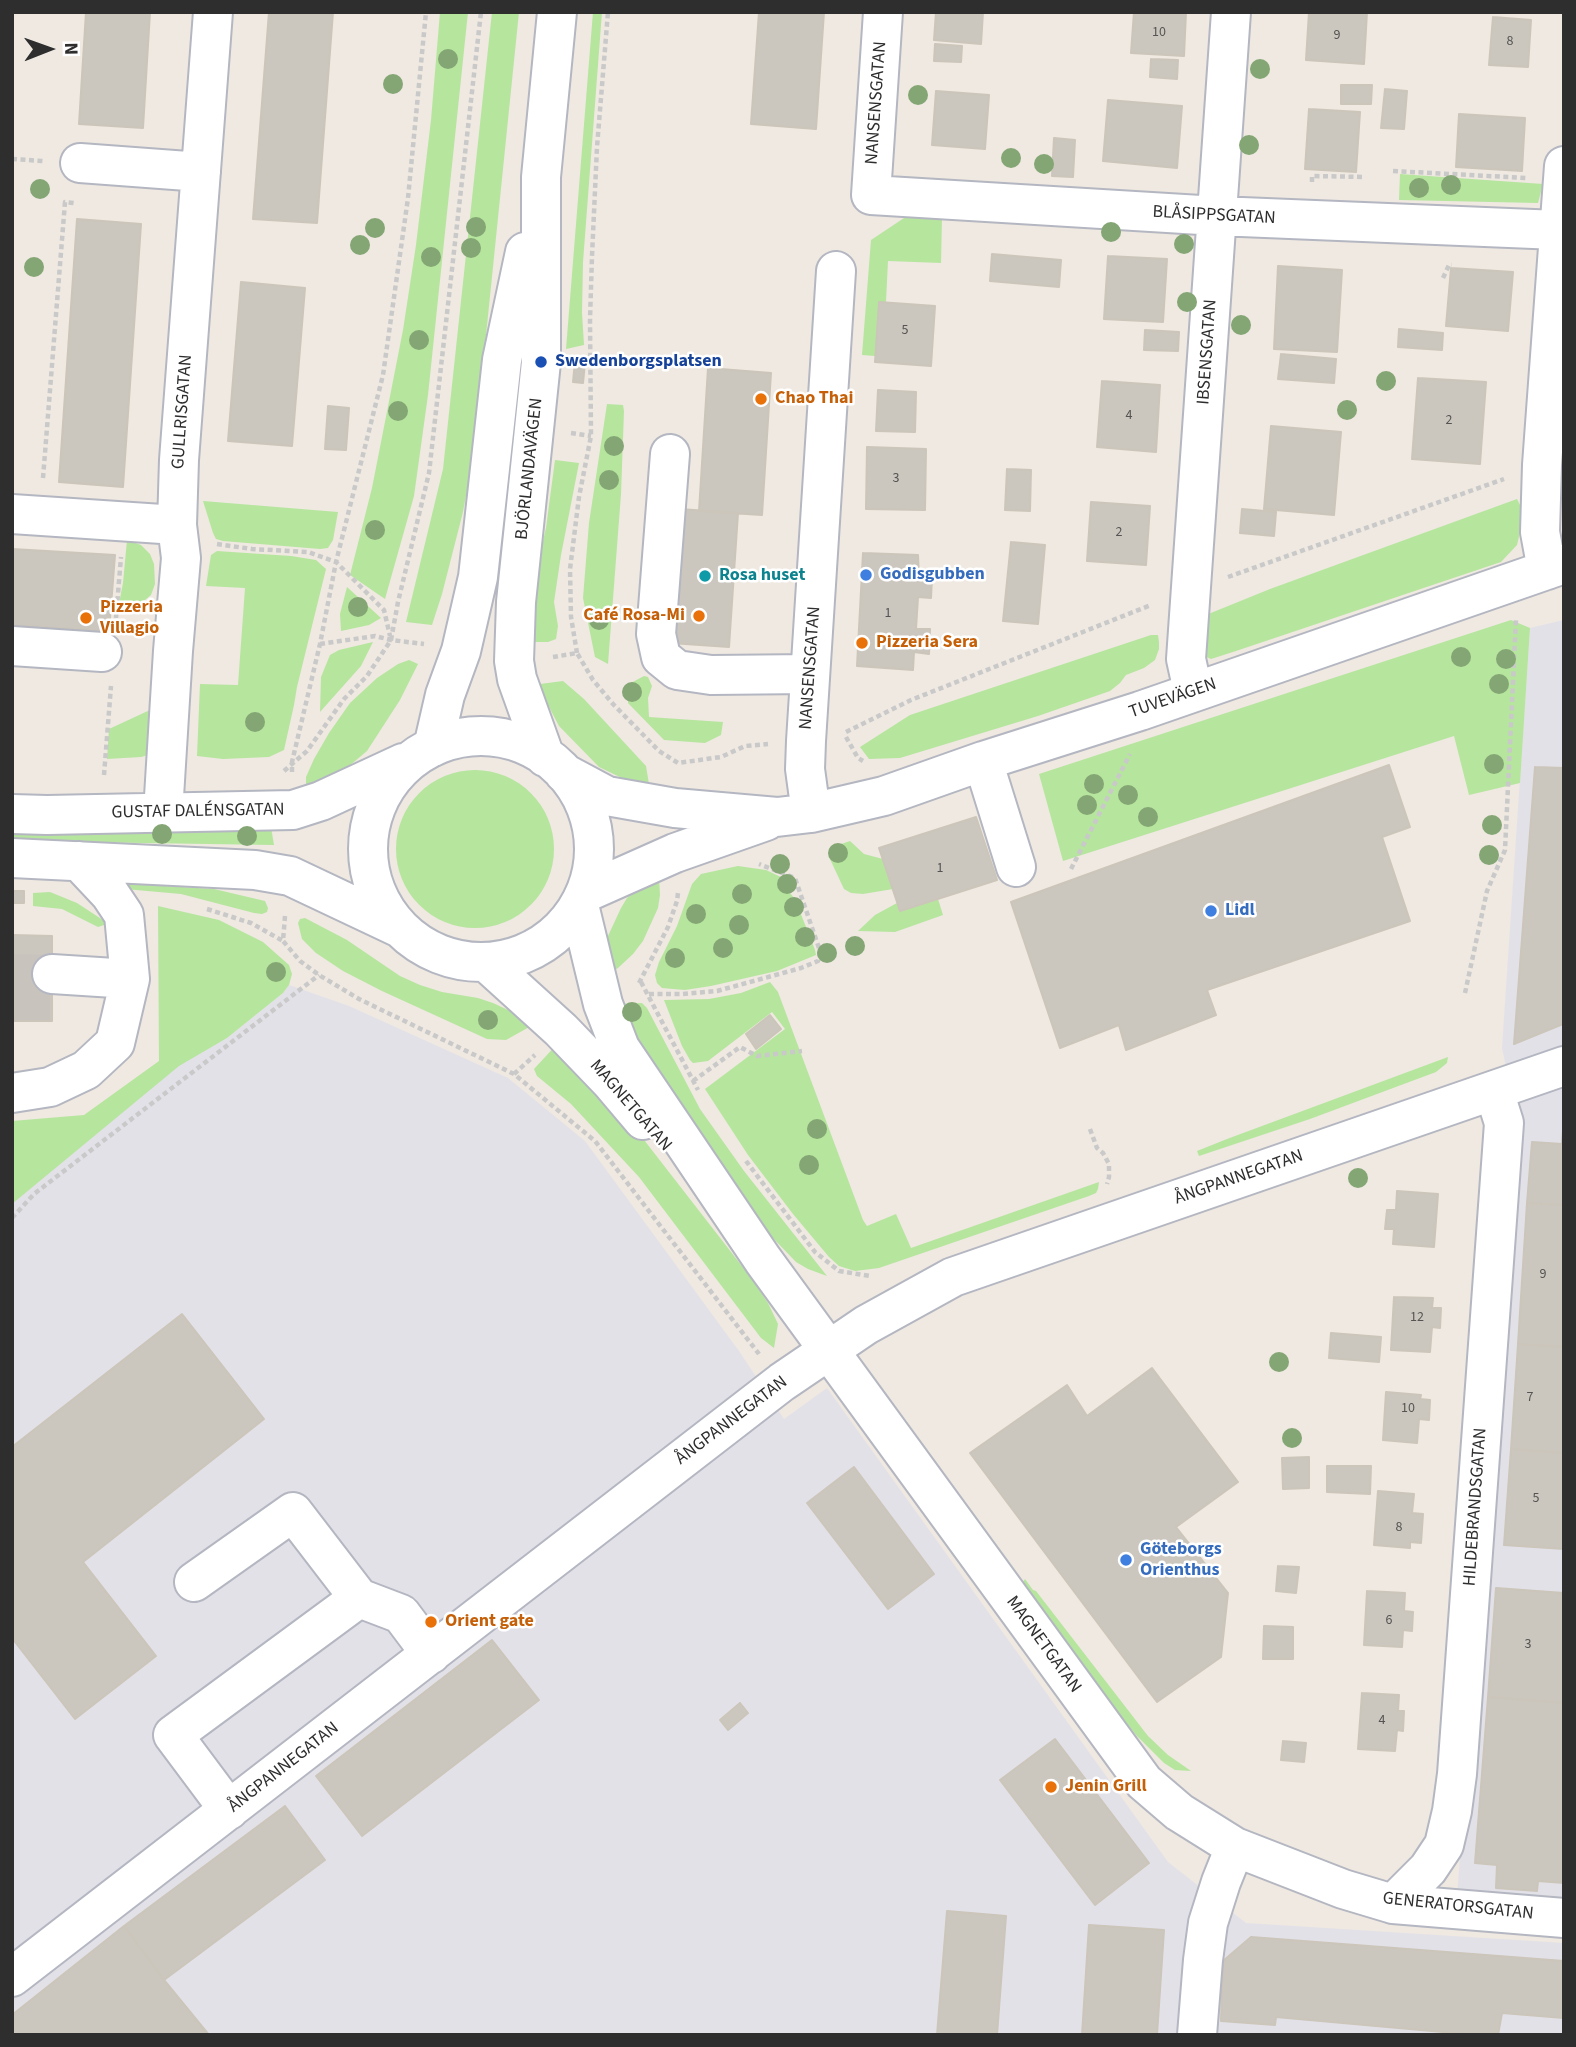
<!DOCTYPE html>
<html>
<head>
<meta charset="utf-8">
<style>
	body { margin:0 }
	#map { position:relative; width:1576px; height:2047px; overflow:hidden; background:#efe9e1; font-family:"Source Sans 3",sans-serif }
	canvas { display:block }
	.frame { position:absolute; inset:0; border:14px solid #2e2e2e; pointer-events:none }
	.north { position:absolute; left:14px; top:14px; width:70px; height:70px; -webkit-text-stroke:5px #fff; paint-order:stroke; rotate:89deg; font-size:19px; font-weight:700; line-height:28px; text-align:center; color:#2e2e2e }
	.north::after { content:''; display:block; margin:auto; width:24px; height:32px; background:#2e2e2e; clip-path:polygon(50% 0,100% 100%,50% 72%,0 100%) }
</style>
</head>
<body>
<div id="map">
<canvas width="1576" height="2047"></canvas>
<div class="frame"></div>
<div class="north">N</div>
</div>
<script>
const context = document.querySelector('canvas').getContext('2d');
context.lineJoin = 'round';
function fillPath(path, color) {
  context.fillStyle = color;
  context.fill(path, 'evenodd');
}
function poly(rows) {
  const path = new Path2D();
  for (const r of rows) {
    if (r.length === 3) {
      path.moveTo(r[0] + r[2], r[1]);
      path.arc(r[0], r[1], r[2], 0, 2 * Math.PI);
      continue;
    }
    path.moveTo(r[0], r[1]);
    for (let i = 2; i < r.length; i += 2) path.lineTo(r[i], r[i + 1]);
  }
  return path;
}
function stroke(path, color, width, dash) {
  context.strokeStyle = color;
  context.lineWidth = width;
  context.lineCap = dash ? 'butt' : 'round';
  context.setLineDash(dash || []);
  context.stroke(path);
}
function write(font, color, halo, rows, align = 'center') {
  context.font = font + ' "Source Sans 3",sans-serif';
  context.lineWidth = 5;
  context.setLineDash([]);
  context.textBaseline = 'middle';
  context.strokeStyle = halo;
  context.fillStyle = color;
  for (const [text, x, y, turn = 0] of rows) {
    context.save();
    context.translate(x, y);
    context.rotate((+turn || 0) * Math.PI / 180);
    context.textAlign = isNaN(turn) ? turn : align;
    if (halo) context.strokeText(text, 0, 0);
    context.fillText(text, 0, 0);
    context.restore();
  }
}
fillPath(poly([
	[1564,620,1564,1898,1457,1896,1517,1119,1502,1048,1530,628],
	[289,985,349,1006,508,1078,585,1141,739,1351,784,1419,827,1388,1168,1862,1246,1923,1564,1943,1564,2035,12,2035,12,1203,182,1062,227,1038,283,993]
]), '#e3e1e8');
fillPath(poly([
	[440,12,468,12,428,395,414,496,385,599,350,575,372,488,403,330,416,245,431,120],
	[492,12,519,12,474,453,463,512,442,594,432,625,406,622,443,469],
	[593,12,602,12,583,262,582,313,584,345,566,349],
	[1400,174,1543,184,1538,203,1399,200],
	[907,216,942,217,941,263,888,261,886,302,879,303,875,356,862,355,871,240],
	[607,404,623,405,624,411,621,494,608,664,595,657,583,598,589,523],
	[555,460,579,463,561,555,554,602,558,626,556,639,548,642,531,642,537,567,546,528],
	[1517,499,1521,507,1521,528,1517,545,1501,562,1236,651,1211,659,1204,656,1201,617,1270,589],
	[203,501,338,512,333,540,328,548,320,549,223,541,216,539,213,533],
	[127,540,141,545,150,554,154,564,155,584,151,595,145,600,117,614,123,583],
	[217,551,291,556,316,560,326,569,297,687,294,705,284,750,269,757,223,759,197,756,200,684,238,685,245,588,206,586,211,555],
	[347,587,381,618,369,625,341,631,340,614],
	[1511,620,1530,628,1520,783,1469,795,1454,736,1063,861,1039,774],
	[1151,635,1158,635,1159,642,1159,649,1155,660,1144,668,1126,675,1120,683,1110,691,1038,716,900,758,869,759,860,747,910,715],
	[373,642,361,666,320,712,321,677,330,655,339,650],
	[409,660,418,664,400,700,367,751,342,772,306,788,306,777,314,759,329,733,350,703,377,678,398,664],
	[644,676,648,677,652,686,648,698,649,717,723,722,721,735,705,743,664,740,628,703,629,684],
	[563,681,584,699,646,766,649,784,626,780,599,767,559,726,548,705,540,684],
	[150,710,153,714,148,755,141,757,107,759,109,729],
	[475,849,79],
	[12,823,271,827,274,845,12,841],
	[850,841,864,854,883,859,893,889,863,894,851,893,844,889,829,857,830,848],
	[738,866,766,870,785,879,792,886,786,888,795,899,815,950,816,955,777,971,711,986,685,990,662,988,657,983,655,975,659,962,677,926,692,884,701,874],
	[659,877,660,895,658,908,643,941,633,954,618,968,613,971,606,967,608,936,621,908,627,898,646,883],
	[116,883,214,889,265,901,268,908,267,912,262,914,254,913,181,894,125,889],
	[50,892,77,903,106,922,107,924,98,927,62,909,33,906,33,893],
	[938,899,943,915,895,932,858,931,875,915,897,903,900,910],
	[158,906,219,920,263,942,289,965,292,974,289,985,283,993,227,1038,179,1066,12,1204,12,1121,84,1115,159,1061],
	[305,918,347,940,400,976,420,985,442,992,478,998,493,1003,519,1015,531,1026,506,1040,487,1039,382,991,343,971,316,953,302,939,298,923,300,919],
	[770,982,778,992,863,1220,867,1226,896,1214,911,1248,1099,1182,1098,1189,1096,1193,1089,1196,879,1268,855,1271,839,1266,829,1257,793,1214,748,1155,705,1089,785,1029,772,1012,708,1061,693,1063,690,1060,682,1046,664,1000,709,999,741,993],
	[642,1003,647,1008,700,1109,744,1171,827,1276,808,1269,796,1262,770,1235,651,1076,616,1004],
	[558,1043,627,1118,752,1279,768,1303,778,1324,774,1348,761,1338,639,1177,571,1104,537,1076,534,1069],
	[1448,1057,1447,1063,1436,1072,1310,1119,1199,1156,1197,1151,1227,1139],
	[1025,1579,1033,1590,1036,1591,1148,1736,1168,1755,1191,1771,1175,1770,1164,1763,1136,1735,1084,1671,1021,1585]
]), '#b6e59e');
const building = poly([
	[86,12,150,12,143,128,79,124,86,12],
	[269,12,333,12,317,223,253,219,269,12],
	[759,12,824,12,816,129,751,124,759,12],
	[936,12,983,12,981,44,934,40,936,12],
	[1134,12,1186,12,1184,56,1131,53,1134,12],
	[1309,12,1367,12,1364,64,1306,60,1309,12],
	[1493,17,1531,20,1528,67,1489,65,1493,17],
	[935,44,962,46,961,62,934,61,935,44],
	[1151,59,1178,60,1177,79,1150,77,1151,59],
	[1341,85,1372,85,1371,104,1341,104,1341,85],
	[1385,89,1407,91,1404,129,1381,128,1385,89],
	[936,91,989,95,985,149,932,145,936,91],
	[1108,100,1182,106,1177,168,1103,161,1108,100],
	[1309,109,1360,112,1356,172,1305,169,1309,109],
	[1459,114,1525,118,1522,171,1456,167,1459,114],
	[1054,138,1075,140,1073,177,1052,176,1054,138],
	[77,219,141,224,123,487,59,482,77,219],
	[992,254,1061,260,1059,287,990,281,992,254],
	[1108,256,1167,259,1163,322,1104,319,1108,256],
	[1278,266,1342,270,1337,352,1274,349,1278,266],
	[1451,268,1513,272,1508,331,1446,326,1451,268],
	[241,282,305,288,292,446,228,441,241,282],
	[879,302,935,306,931,366,875,362,879,302],
	[1399,329,1443,333,1442,350,1398,347,1399,329],
	[1145,330,1179,332,1178,351,1144,350,1145,330],
	[1281,354,1336,359,1334,383,1278,379,1281,354],
	[575,361,585,363,583,383,573,382,575,361],
	[708,368,771,373,762,515,699,511,708,368],
	[1418,378,1486,382,1480,464,1412,459,1418,378],
	[1102,381,1160,385,1156,452,1097,447,1102,381],
	[878,390,916,392,915,432,876,431,878,390],
	[328,406,349,408,346,450,325,449,328,406],
	[1271,426,1341,432,1334,515,1264,509,1271,426],
	[867,447,926,449,925,510,866,509,867,447],
	[1007,469,1031,470,1030,511,1005,510,1007,469],
	[1091,502,1150,506,1146,565,1087,561,1091,502],
	[679,509,738,513,729,647,671,643,679,509],
	[1242,509,1276,512,1274,536,1240,533,1242,509],
	[1011,542,1045,545,1038,624,1003,621,1011,542],
	[12,549,115,555,109,631,12,625,12,549],
	[863,553,918,555,919,576,932,577,931,598,918,597,916,629,930,629,929,654,914,652,913,670,857,666,863,553],
	[1389,765,1410,827,1382,837,1410,921,1207,990,1216,1015,1126,1050,1119,1025,1060,1048,1011,902,1389,765],
	[1535,767,1564,768,1563,1024,1514,1044,1535,767],
	[976,817,997,880,900,911,879,848,976,817],
	[12,891,24,891,24,903,12,903,12,891],
	[12,935,52,936,52,1021,12,1021,12,935],
	[770,1015,781,1029,756,1049,746,1034,770,1015],
	[1564,1117,1564,1205,1527,1203,1532,1142,1562,1144,1564,1117],
	[1397,1191,1438,1194,1434,1247,1393,1244,1394,1229,1385,1229,1387,1210,1396,1210,1397,1191],
	[1527,1203,1564,1205,1564,1347,1518,1344,1527,1203],
	[1394,1297,1433,1298,1432,1308,1441,1308,1440,1328,1432,1327,1430,1352,1391,1350,1394,1297],
	[182,1314,264,1419,83,1562,156,1656,75,1719,12,1638,12,1447,182,1314],
	[1331,1333,1381,1337,1379,1362,1329,1358,1331,1333],
	[1518,1344,1564,1347,1564,1453,1511,1449,1518,1344],
	[1152,1368,1238,1482,1176,1527,1228,1593,1221,1657,1157,1702,970,1453,1067,1385,1087,1416,1152,1368],
	[1386,1392,1421,1395,1420,1399,1430,1400,1429,1420,1419,1419,1417,1443,1383,1440,1386,1392],
	[1511,1449,1564,1453,1564,1549,1504,1545,1511,1449],
	[1309,1457,1309,1488,1283,1489,1282,1458,1309,1457],
	[1327,1466,1371,1466,1370,1494,1327,1492,1327,1466],
	[854,1467,934,1574,888,1609,807,1503,854,1467],
	[1378,1491,1414,1494,1412,1513,1423,1514,1421,1543,1410,1542,1410,1548,1374,1545,1378,1491],
	[1278,1566,1299,1567,1296,1593,1276,1591,1278,1566],
	[1496,1588,1564,1593,1564,1703,1488,1697,1496,1588],
	[1367,1591,1405,1593,1404,1611,1413,1612,1412,1631,1403,1630,1402,1647,1364,1645,1367,1591],
	[1264,1626,1293,1627,1293,1659,1263,1659,1264,1626],
	[492,1640,539,1700,362,1836,316,1776,492,1640],
	[1362,1693,1399,1695,1398,1711,1404,1711,1403,1731,1397,1730,1395,1751,1358,1749,1362,1693],
	[1488,1697,1564,1703,1564,1883,1538,1881,1537,1891,1496,1888,1497,1865,1475,1863,1488,1697],
	[740,1703,748,1713,728,1730,720,1720,740,1703],
	[1055,1739,1149,1863,1095,1905,1000,1780,1055,1739],
	[1283,1741,1306,1743,1304,1762,1281,1760,1283,1741],
	[285,1806,325,1860,164,1980,124,1926,285,1806],
	[947,1911,1006,1916,997,2035,937,2035,947,1911],
	[1089,1925,1164,1930,1157,2035,1082,2035,1089,1925],
	[124,1926,164,1980,209,2035,12,2035,12,2015,124,1926],
	[1251,1937,1564,1961,1564,2018,1502,2013,1498,2035,1476,2035,1276,2017,1275,2025,1221,2021,1223,1961,1251,1937]
]);
fillPath(building, '#cbc7bf');
stroke(building, '#cbc5ba', 2);
stroke(poly([
	[12,973,52,974],
	[12,1001,53,1001]
]), '#c8c4bd', 38, [38, 19]);
const minor = poly([
	[883,12,871,195,1217,216,1558,230],
	[80,163,201,172],
	[670,454,656,634,661,657,677,670,711,675,810,674],
	[12,514,177,525],
	[1547,570,1540,532,1542,465,1564,166],
	[12,646,102,652],
	[1193,691,1186,659,1231,12],
	[481,849,113],
	[433,747,445,695,461,651,478,577,502,360,525,252],
	[545,757,517,679,514,661,516,602,541,362,541,177,557,12],
	[983,761,1016,867],
	[564,773,607,796,675,808,777,817,811,813,884,796,983,761,1140,711,1564,564],
	[163,813,173,651,181,558,177,525,179,460,213,12],
	[811,813,805,769,806,741,836,271],
	[12,814,47,815,293,810,321,801,403,763],
	[12,858,255,870,290,876,400,928],
	[585,893,675,853,766,821],
	[579,905,603,1004,620,1048,763,1260,1144,1782,1179,1812,1235,1847,1343,1889,1393,1904,1564,1918],
	[486,962,561,1030,610,1081,643,1120],
	[52,974,130,979],
	[12,1093,50,1087,86,1070,115,1043,130,979,124,915,110,894,79,861],
	[194,1582,293,1512,359,1598,173,1735,229,1810],
	[359,1598,401,1614,431,1654],
	[1393,1904,1428,1869,1444,1845,1452,1811,1457,1774,1504,1123,1494,1091],
	[12,1977,782,1382,866,1325,953,1277,1564,1066],
	[1197,2035,1203,1960,1208,1923,1221,1882,1235,1847]
]);
stroke(minor, '#b4b7c1', 42);
stroke(poly([
	[12,159,43,161],
	[1393,171,1527,178],
	[1312,182,1312,176,1365,177],
	[1443,278,1449,265,1452,265],
	[571,433,591,436],
	[43,478,65,202,74,203],
	[217,544,252,549,308,552,336,562,384,610,390,636],
	[1228,577,1504,479],
	[116,618,121,557],
	[320,644,375,636,391,640,424,644],
	[577,653,571,617,570,569,579,497,591,436,590,320,592,256,597,147,608,12],
	[553,657,577,653,593,680,613,704,659,751,678,763,721,757,745,746,768,744],
	[846,732,911,700,1151,605],
	[846,737,858,758,863,761],
	[284,771,307,751,344,699,367,676,391,640,398,602,429,473,481,12],
	[292,772,292,762,320,644,336,562,383,375,408,198,426,12],
	[104,775,111,686],
	[1071,869,1130,754],
	[207,909,251,923,283,941],
	[285,916,283,941,300,961,319,975,359,999,514,1074,595,1141,759,1354],
	[641,982,698,1090],
	[639,983,668,927,677,901,678,893],
	[1465,993,1487,891,1505,850,1516,619],
	[649,994,683,994,717,991,801,968,818,961,820,951,795,878,759,864],
	[514,1074,535,1055],
	[693,1081,740,1047,757,1056,802,1051],
	[1090,1129,1097,1148,1103,1153,1109,1164,1109,1177,1107,1184],
	[746,1161,815,1252,839,1271,870,1276],
	[12,1218,34,1194,319,975]
]), '#c9c9c9', 4.5, [5, 3.5]);
stroke(minor, '#fff', 38);
context.fillStyle = '#84a574';
for (const [x, y] of [
	[448,59],
	[1260,69],
	[393,84],
	[918,95],
	[1249,145],
	[1011,158],
	[1044,164],
	[1451,185],
	[1419,188],
	[40,189],
	[476,227],
	[375,228],
	[1111,232],
	[1184,244],
	[360,245],
	[471,248],
	[431,257],
	[34,267],
	[1187,302],
	[1241,325],
	[419,340],
	[1386,381],
	[1347,410],
	[398,411],
	[614,446],
	[609,480],
	[375,530],
	[358,607],
	[599,620],
	[1461,657],
	[1506,659],
	[1499,684],
	[632,692],
	[255,722],
	[1494,764],
	[1094,784],
	[1128,795],
	[1087,805],
	[1148,817],
	[1492,825],
	[162,834],
	[247,836],
	[838,853],
	[1489,855],
	[780,864],
	[787,884],
	[742,894],
	[794,907],
	[696,914],
	[739,925],
	[805,937],
	[855,946],
	[723,948],
	[827,953],
	[675,958],
	[276,972],
	[632,1012],
	[488,1020],
	[817,1129],
	[809,1165],
	[1358,1178],
	[1279,1362],
	[1292,1438]
]) {
  context.beginPath();
  context.arc(x, y, 10, 0, 2 * Math.PI);
  context.fill();
}
for (const [x, y, r, color] of [
	[541,362,7,"#1a4fb4"],
	[761,399,7,"#e8710a"],
	[866,575,7,"#3f7fe0"],
	[705,576,7,"#0f9aa8"],
	[699,616,7,"#e8710a"],
	[86,618,7,"#e8710a"],
	[862,643,7,"#e8710a"],
	[1211,911,7,"#3f7fe0"],
	[1126,1560,7,"#3f7fe0"],
	[431,1622,7,"#e8710a"],
	[1051,1787,7,"#e8710a"]
]) {
  const dot = new Path2D();
  dot.arc(x, y, r, 0, 2 * Math.PI);
  context.fillStyle = color;
  context.fill(dot);
  stroke(dot, '#fff', 2.5);
}
write('14px', '#555452', null, [
	["10",1159,33],
	["9",1337,36],
	["8",1510,42],
	["5",905,331],
	["4",1129,416],
	["2",1449,421],
	["3",896,479],
	["2",1119,533],
	["1",888,614],
	["1",940,869],
	["9",1543,1275],
	["12",1417,1318],
	["7",1530,1398],
	["10",1408,1409],
	["5",1536,1499],
	["8",1399,1528],
	["6",1389,1621],
	["3",1528,1645],
	["4",1382,1721]
]);
write('18px', '#2e2e2e', '#fff', [
	["NANSENSGATAN",877,103,-86],
	["BLÅSIPPSGATAN",1214,216,3],
	["IBSENSGATAN",1208,352,-86],
	["GULLRISGATAN",183,412,-86],
	["BJÖRLANDAVÄGEN",530,469,-84],
	["NANSENSGATAN",811,668,-86],
	["TUVEVÄGEN",1173,699,-19],
	["GUSTAF DALÉNSGATAN",198,812,-1],
	["MAGNETGATAN",630,1106,49],
	["ÅNGPANNEGATAN",1239,1178,-19],
	["ÅNGPANNEGATAN",732,1421,-37],
	["HILDEBRANDSGATAN",1476,1507,-86],
	["MAGNETGATAN",1043,1645,54],
	["ÅNGPANNEGATAN",284,1768,-38],
	["GENERATORSGATAN",1458,1907,6]
]);
write('bold 18px', '#164399', '#fff', [
	["Swedenborgsplatsen",555,362]
], 'left');
write('bold 18px', '#c56008', '#fff', [
	["Chao Thai",775,399],
	["Pizzeria",100,608],
	["Villagio",100,629],
	["Café Rosa-Mi",685,616,"right"],
	["Pizzeria Sera",876,643],
	["Orient gate",445,1622],
	["Jenin Grill",1065,1787]
], 'left');
write('bold 18px', '#366cbe', '#fff', [
	["Godisgubben",880,575],
	["Lidl",1225,911],
	["Göteborgs",1140,1550],
	["Orienthus",1140,1571]
], 'left');
write('bold 18px', '#0d838f', '#fff', [
	["Rosa huset",719,576]
], 'left');
</script>
</body>
</html>
